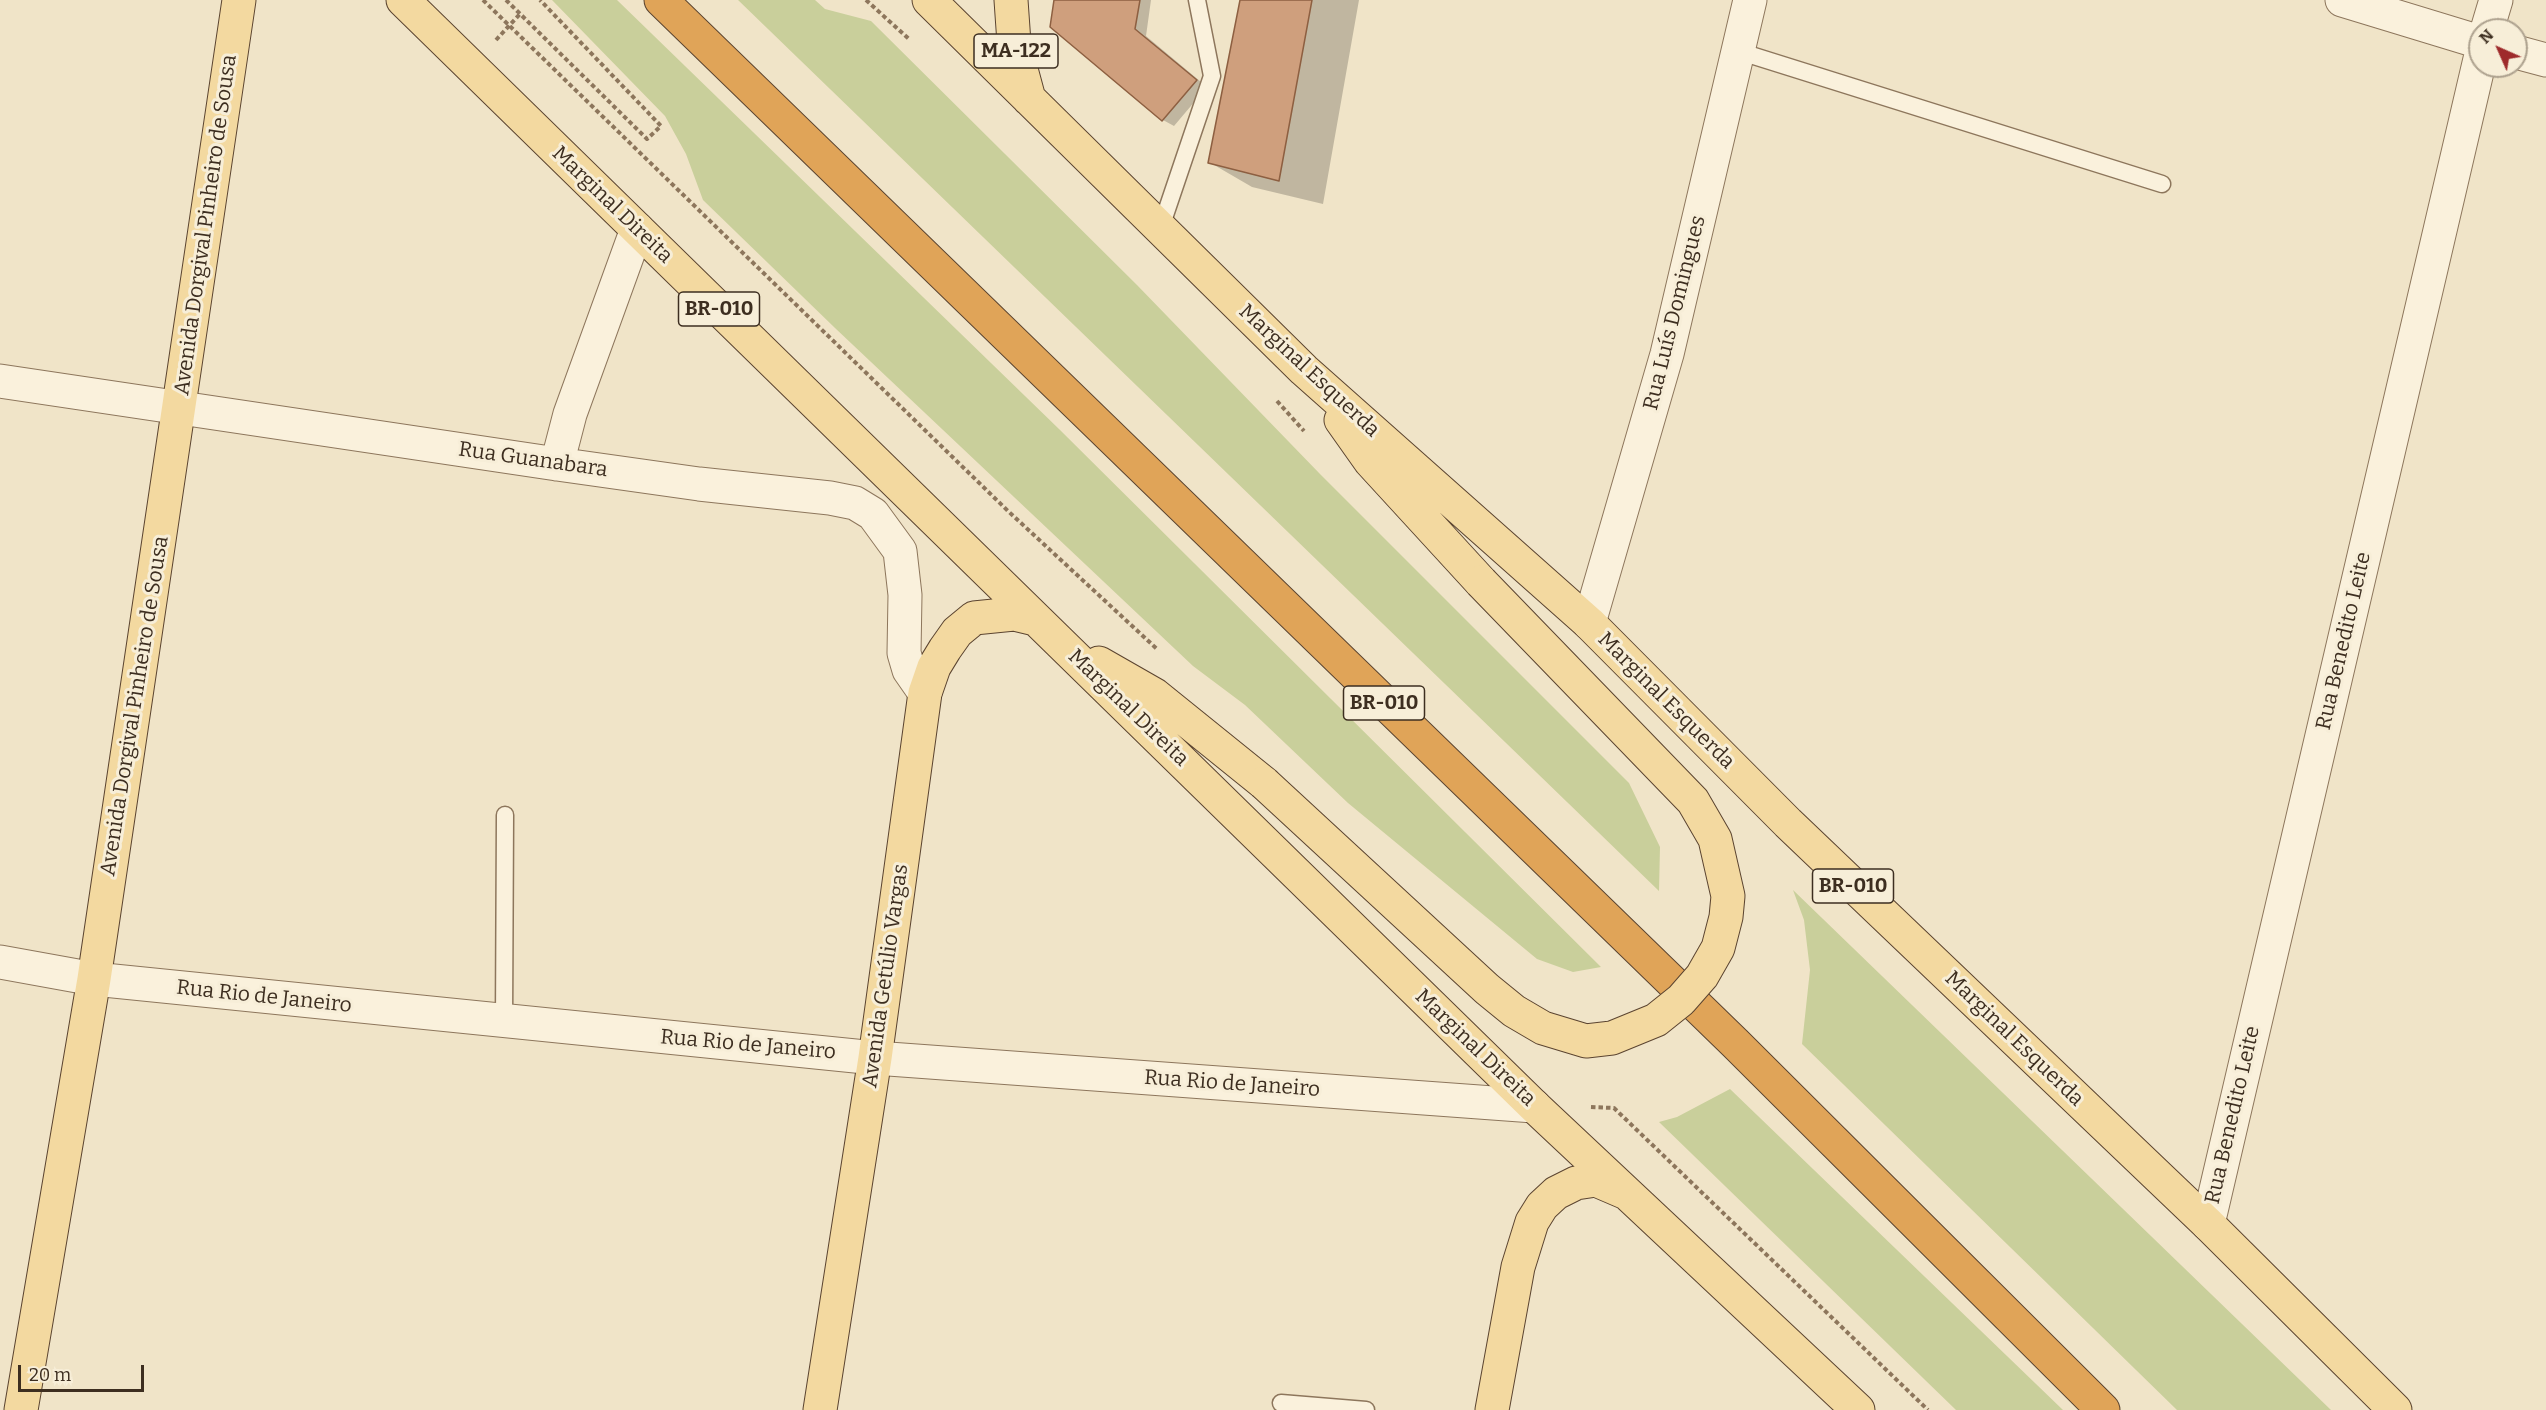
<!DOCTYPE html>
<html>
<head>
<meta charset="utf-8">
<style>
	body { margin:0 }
	#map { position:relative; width:2546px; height:1410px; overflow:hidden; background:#f0e4c8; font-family:Bitter,serif }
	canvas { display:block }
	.north { position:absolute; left:2468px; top:18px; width:60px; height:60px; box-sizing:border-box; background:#f7eed8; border:2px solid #ada18e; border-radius:50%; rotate:315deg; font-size:16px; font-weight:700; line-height:24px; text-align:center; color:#3d2e20 }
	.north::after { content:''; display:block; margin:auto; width:21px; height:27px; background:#9e2a2b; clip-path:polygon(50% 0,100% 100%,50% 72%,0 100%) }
	.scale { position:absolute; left:18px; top:1365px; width:126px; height:27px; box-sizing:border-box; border:3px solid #3d2e20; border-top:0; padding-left:8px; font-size:18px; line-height:21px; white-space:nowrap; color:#3d2e20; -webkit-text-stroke:4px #f7eed8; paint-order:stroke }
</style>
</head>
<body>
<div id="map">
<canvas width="2546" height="1410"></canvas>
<div class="north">N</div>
<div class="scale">20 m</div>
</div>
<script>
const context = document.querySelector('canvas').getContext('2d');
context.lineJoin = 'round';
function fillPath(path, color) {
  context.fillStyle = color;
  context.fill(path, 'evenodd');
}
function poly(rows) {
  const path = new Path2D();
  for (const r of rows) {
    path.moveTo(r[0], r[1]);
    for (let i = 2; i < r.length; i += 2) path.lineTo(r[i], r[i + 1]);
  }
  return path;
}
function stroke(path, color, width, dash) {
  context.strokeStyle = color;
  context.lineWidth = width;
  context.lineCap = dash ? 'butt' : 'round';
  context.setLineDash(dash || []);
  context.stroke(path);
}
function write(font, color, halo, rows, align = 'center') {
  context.font = font + ' Bitter,serif';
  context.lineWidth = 6;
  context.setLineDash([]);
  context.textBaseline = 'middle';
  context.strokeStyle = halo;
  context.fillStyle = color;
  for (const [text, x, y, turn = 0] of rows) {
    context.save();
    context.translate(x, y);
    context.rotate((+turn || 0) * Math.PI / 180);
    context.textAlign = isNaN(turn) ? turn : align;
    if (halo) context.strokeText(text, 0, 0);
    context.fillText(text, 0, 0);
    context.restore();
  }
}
fillPath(poly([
	[552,0,617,0,1059,429,1601,967,1573,972,1537,959,1348,803,1245,705,1193,666,835,328,703,200,686,154,665,116],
	[738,0,815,0,825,9,871,21,1137,285,1320,474,1629,783,1660,847,1659,891],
	[1793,890,2331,1410,2177,1410,1802,1044,1810,970,1804,920],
	[1730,1089,2063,1410,1956,1410,1659,1122,1677,1117]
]), '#c9cf9b');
fillPath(poly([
	[1056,0,1151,0,1146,36,1207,87,1174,126,1163,120],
	[1241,0,1359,0,1323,204,1252,187,1209,162]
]), '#0003');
const building = poly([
	[1054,0,1140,0,1135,29,1197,80,1162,121,1050,27,1054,0],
	[1240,0,1312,0,1279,181,1208,163,1240,0]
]);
fillPath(building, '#cf9f7d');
stroke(building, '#8d5f41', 1.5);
const lane = poly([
	[1738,51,2162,184],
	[1161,227,1212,76,1197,0],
	[504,1022,505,815],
	[1281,1403,1366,1410]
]);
const street = poly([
	[2342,0,2480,42],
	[2487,30,2496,0],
	[2516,52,2546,60],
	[0,381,557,464,699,484,830,498,855,503,873,514,900,551,905,595,904,653,909,670,925,693],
	[557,464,570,414,637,229],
	[1589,623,1667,354,1750,0],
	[0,962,94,979,875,1058,1534,1106],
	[2208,1224,2480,59]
]);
const primary = poly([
	[403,0,1534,1106,1858,1410],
	[929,0,1304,370,1589,623,1788,823,2208,1224,2395,1410],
	[1011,0,1014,43,1029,99],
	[1341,420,1370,461,1481,582],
	[1099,663,1155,695,1264,783],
	[21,1410,94,979,239,0],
	[820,1410,875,1058,925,693,934,667,945,649,957,632,974,618,1014,614,1035,619],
	[1492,1410,1518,1267,1532,1222,1542,1206,1556,1193,1576,1183,1596,1180,1624,1192]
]);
const highway = poly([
	[661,0,1735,1043,2103,1410]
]);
stroke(lane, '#8d765c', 19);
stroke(street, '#8d765c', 35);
stroke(primary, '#5b4430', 35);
stroke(highway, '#5b4430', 35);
stroke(poly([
	[483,0,1008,511,1157,649],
	[506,0,647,139,661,126,540,0],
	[866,0,910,40],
	[496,40,520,14],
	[1277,401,1304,431],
	[1591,1107,1614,1108,1928,1410]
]), '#8d765c', 4, [4.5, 3]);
stroke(lane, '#faf1dc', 16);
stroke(street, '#faf1dc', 33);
stroke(primary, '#f3d9a0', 33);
stroke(highway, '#e0a458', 33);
const primaryBridge = poly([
	[1264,783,1487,989,1514,1011,1543,1028,1586,1041,1612,1038,1656,1020,1681,1000,1702,976,1718,948,1726,917,1728,896,1715,839,1693,801,1481,582]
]);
stroke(primaryBridge, '#5b4430', 35, []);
stroke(primaryBridge, '#f3d9a0', 33);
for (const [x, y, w] of [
	[1016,51,84],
	[719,309,81],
	[1384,703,81],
	[1853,886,81]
]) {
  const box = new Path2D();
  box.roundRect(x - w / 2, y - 17, w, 34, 4.5);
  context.fillStyle = '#f7eed8';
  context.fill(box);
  stroke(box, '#3d2e20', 1.5);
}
write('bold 20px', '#3d2e20', null, [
	["MA-122",1016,51],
	["BR-010",719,309],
	["BR-010",1384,703],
	["BR-010",1853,886]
]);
write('21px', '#3d2e20', '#f7eed8', [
	["Marginal Direita",612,205,44],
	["Avenida Dorgival Pinheiro de Sousa",206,225,-82],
	["Rua Luís Domingues",1675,313,-76],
	["Marginal Esquerda",1309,371,43],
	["Rua Guanabara",533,460,8],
	["Rua Benedito Leite",2344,641,-77],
	["Marginal Esquerda",1666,701,45],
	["Avenida Dorgival Pinheiro de Sousa",135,706,-81],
	["Marginal Direita",1128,708,44],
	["Avenida Getúlio Vargas",886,976,-82],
	["Rua Rio de Janeiro",264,997,6],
	["Marginal Esquerda",2014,1039,44],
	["Rua Rio de Janeiro",748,1045,5],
	["Marginal Direita",1475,1048,44],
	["Rua Rio de Janeiro",1232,1084,4],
	["Rua Benedito Leite",2233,1115,-77]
]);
</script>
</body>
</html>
